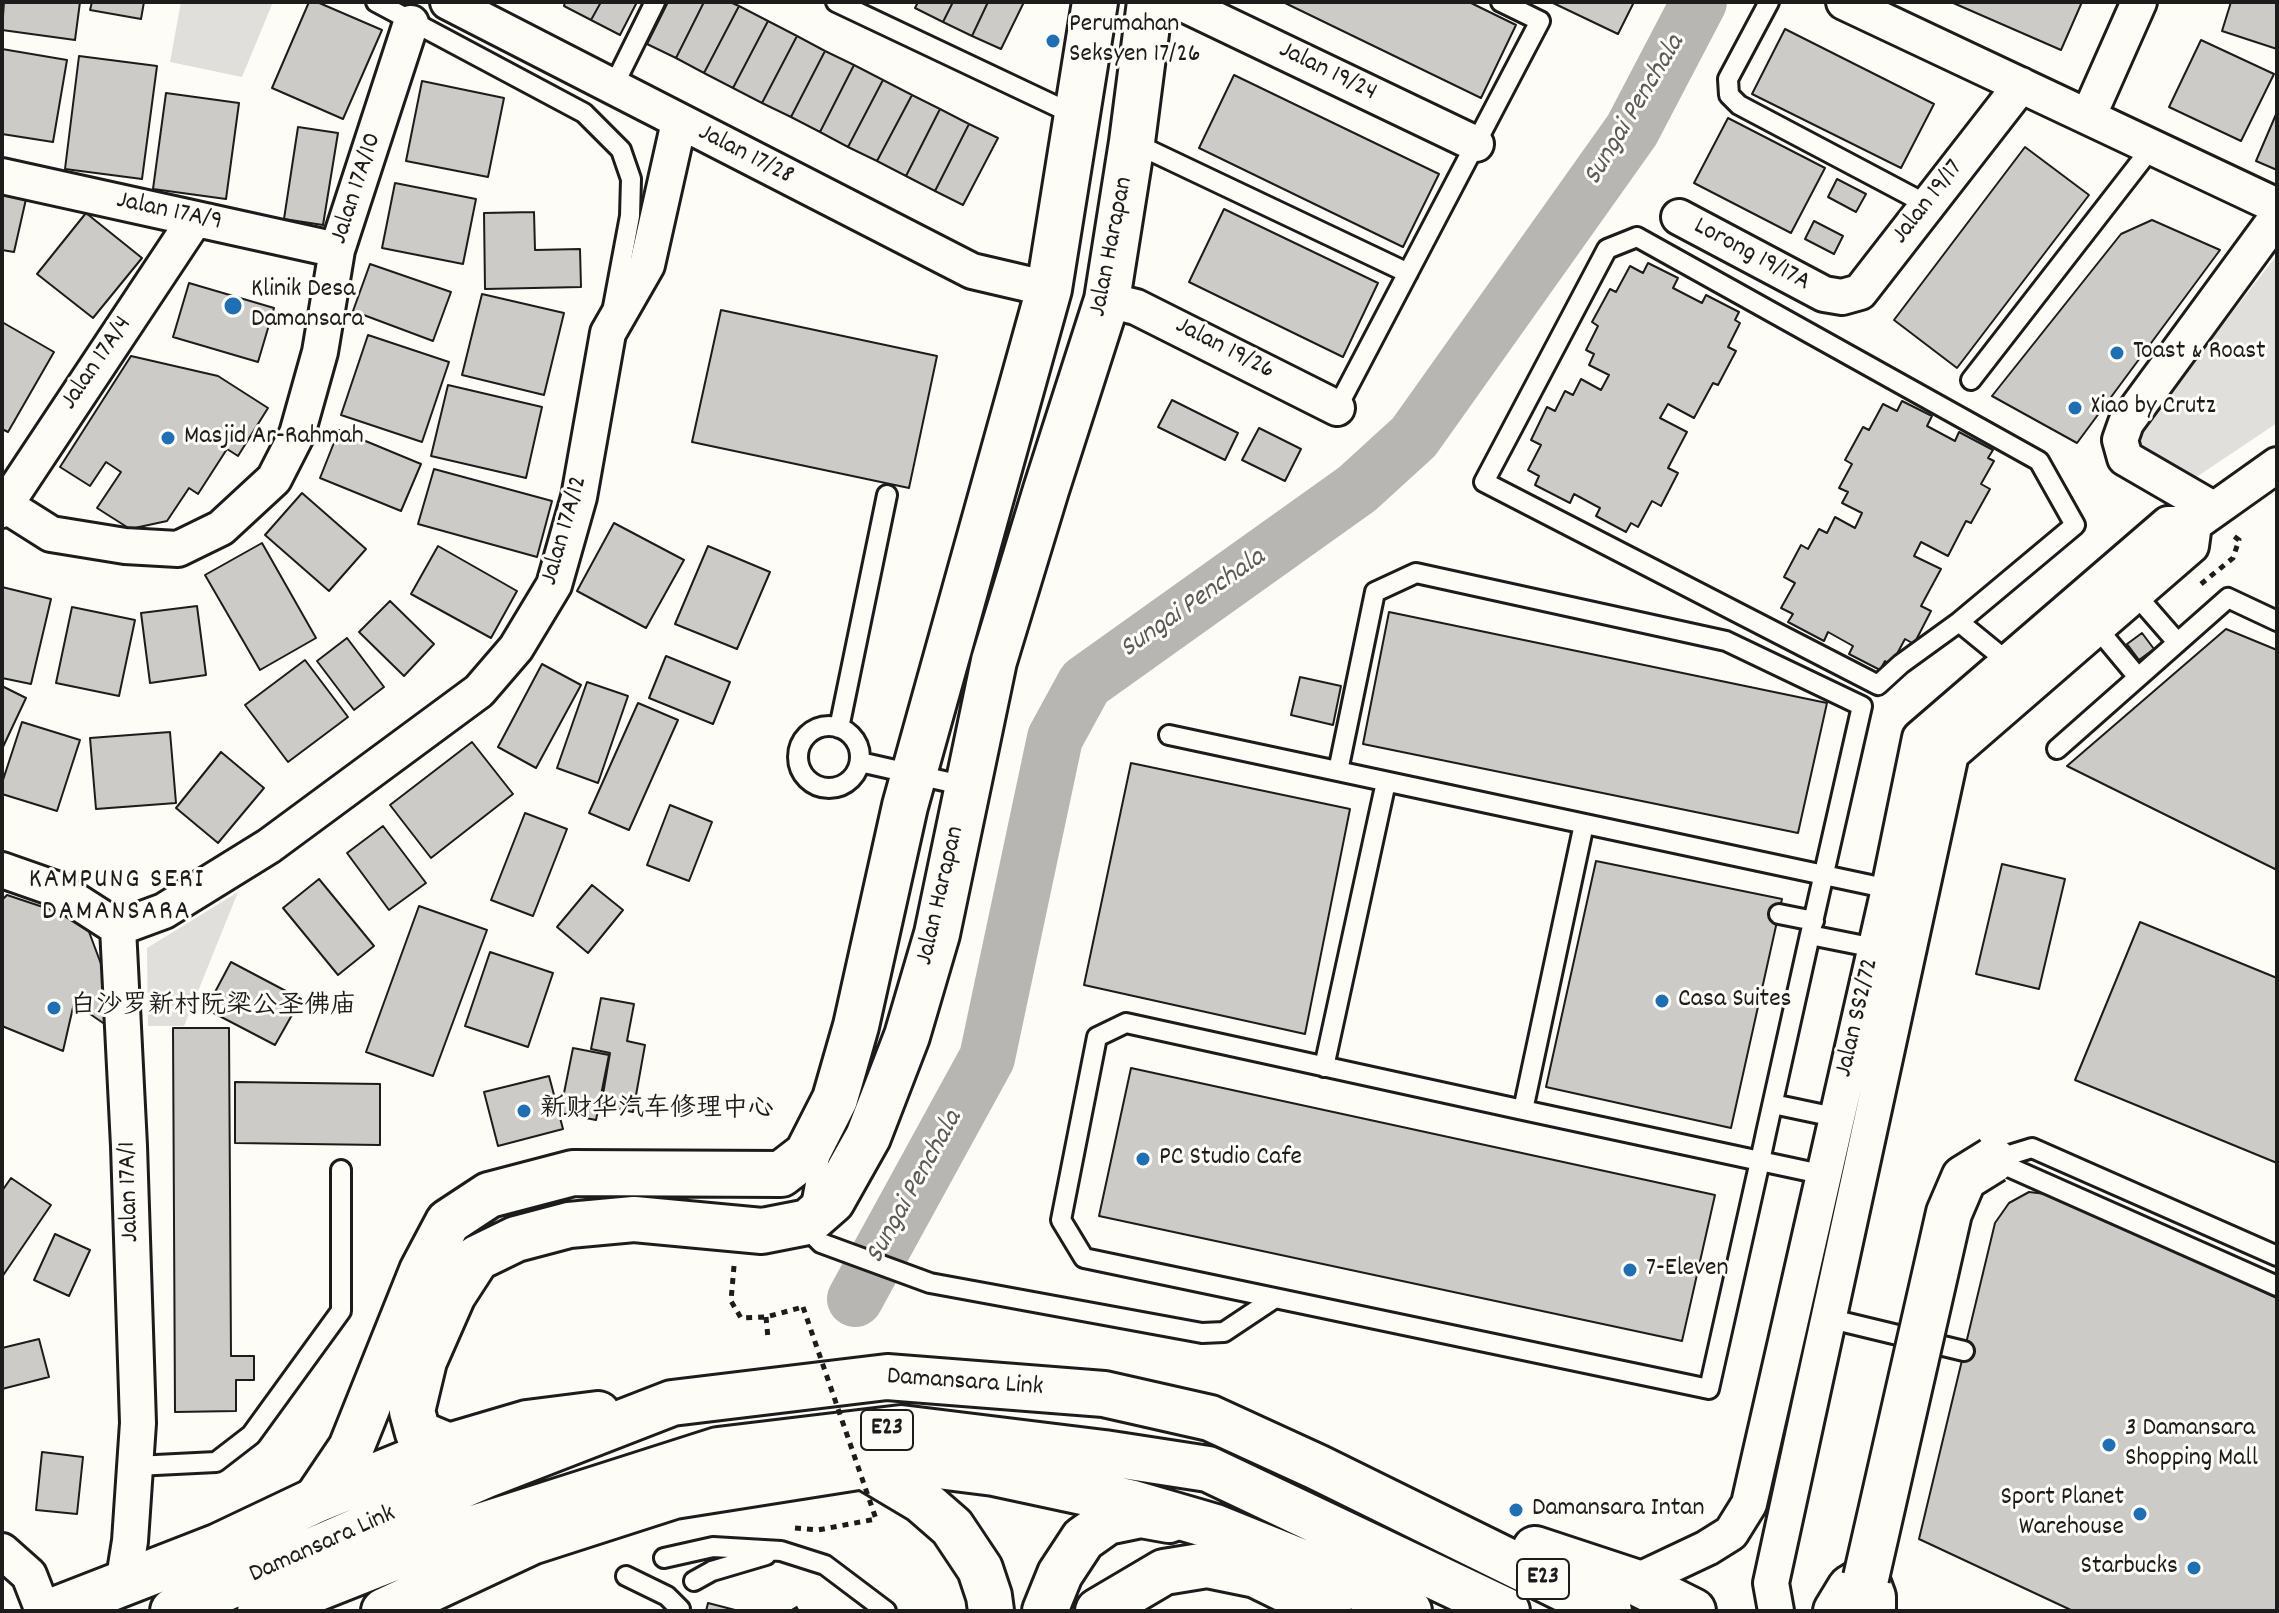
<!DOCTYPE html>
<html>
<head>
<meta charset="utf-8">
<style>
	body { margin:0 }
	#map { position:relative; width:2279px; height:1613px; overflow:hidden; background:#fdfcf7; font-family:Dekko,sans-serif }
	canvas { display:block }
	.frame { position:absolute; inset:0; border:4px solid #1c1c1c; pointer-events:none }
</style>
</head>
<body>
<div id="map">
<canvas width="2279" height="1613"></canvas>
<div class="frame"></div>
</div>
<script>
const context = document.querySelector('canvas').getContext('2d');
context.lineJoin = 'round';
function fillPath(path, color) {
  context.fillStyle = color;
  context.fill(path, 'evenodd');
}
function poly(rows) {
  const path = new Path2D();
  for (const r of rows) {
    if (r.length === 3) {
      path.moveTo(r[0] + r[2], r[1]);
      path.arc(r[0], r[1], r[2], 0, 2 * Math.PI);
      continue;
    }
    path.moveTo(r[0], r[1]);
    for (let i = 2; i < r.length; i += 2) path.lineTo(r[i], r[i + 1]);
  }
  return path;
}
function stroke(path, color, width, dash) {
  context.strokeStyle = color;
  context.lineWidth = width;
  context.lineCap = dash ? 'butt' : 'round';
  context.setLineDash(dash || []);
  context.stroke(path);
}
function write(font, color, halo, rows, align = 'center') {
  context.font = font + ' Dekko,"LXGW WenKai TC",sans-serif';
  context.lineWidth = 6;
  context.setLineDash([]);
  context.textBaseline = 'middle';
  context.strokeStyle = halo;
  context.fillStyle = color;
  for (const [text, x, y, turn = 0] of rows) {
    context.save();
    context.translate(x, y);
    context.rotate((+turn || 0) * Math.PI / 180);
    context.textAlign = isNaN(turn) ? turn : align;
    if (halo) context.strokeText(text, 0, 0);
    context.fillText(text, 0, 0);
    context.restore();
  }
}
fillPath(poly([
	[181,2,273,2,242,77,170,62],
	[2277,255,2277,423,2192,480,2140,451,2139,432],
	[238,892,184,1026,148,1026,147,948]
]), '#e0dfdb');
stroke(poly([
	[855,1299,987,1058,1055,738,1085,683,1357,489,1414,437,1632,130,1699,2]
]), '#b7b6b2', 56);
const building = poly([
	[4,2,80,2,75,40,2,30,4,2],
	[92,2,144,2,141,19,90,10,92,2],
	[309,2,317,2,382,30,343,119,272,88,309,2],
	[565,2,601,2,591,20,564,6,565,2],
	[601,2,637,2,620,35,591,20,601,2],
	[668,2,704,2,676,58,647,44,668,2],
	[704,2,730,2,739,6,704,73,676,58,704,2],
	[918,2,953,2,943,22,915,8,918,2],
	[953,2,988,2,972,36,943,22,953,2],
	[988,2,1024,2,1001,49,972,36,988,2],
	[1283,2,1469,2,1516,25,1481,98,1283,2],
	[1551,2,1634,2,1618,34,1551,2],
	[1951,2,2082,2,2061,50,1951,2],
	[2231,2,2277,2,2277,49,2222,31,2231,2],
	[739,6,768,21,733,88,704,73,739,6],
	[768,21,797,36,762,103,733,88,768,21],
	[1785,29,1934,104,1901,168,1752,94,1785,29],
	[797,36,825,51,791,117,762,103,797,36],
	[2201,40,2274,74,2241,141,2169,107,2201,40],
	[2,49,67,60,53,142,2,134,2,49],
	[825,51,854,65,820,132,791,117,825,51],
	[79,56,157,66,142,179,65,169,79,56],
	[854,65,883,80,848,147,820,132,854,65],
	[1234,75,1439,174,1403,247,1199,148,1234,75],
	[883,80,912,95,877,161,848,147,883,80],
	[422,81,504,98,488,177,406,161,422,81],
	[166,93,239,103,226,199,153,189,166,93],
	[912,95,940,109,906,176,877,161,912,95],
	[940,109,969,124,935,191,906,176,940,109],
	[2277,112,2277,170,2256,161,2277,112],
	[1728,118,1825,168,1791,233,1694,183,1728,118],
	[969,124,998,138,963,205,935,191,969,124],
	[298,127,338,133,323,225,284,219,298,127],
	[2025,147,2089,195,1957,368,1894,320,2025,147],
	[1837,179,1866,194,1856,212,1828,197,1837,179],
	[395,183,476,199,463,264,382,248,395,183],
	[2,194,26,199,14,252,2,250,2,194],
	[1224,209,1378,283,1343,357,1189,282,1224,209],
	[534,212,535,250,580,249,581,287,485,289,484,213,534,212],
	[86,213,142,258,93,318,37,274,86,213],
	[2152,220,2220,250,2077,443,1992,396,2121,234,2152,220],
	[1814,221,1843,236,1834,254,1805,239,1814,221],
	[1648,263,1678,278,1673,288,1702,303,1706,295,1739,312,1735,320,1740,323,1728,347,1736,351,1718,385,1713,383,1694,418,1668,404,1660,418,1687,432,1668,468,1678,473,1661,506,1652,501,1638,527,1631,523,1626,532,1596,516,1600,508,1574,494,1570,503,1535,485,1539,476,1528,470,1541,445,1531,440,1547,407,1555,411,1565,391,1573,395,1581,379,1601,390,1609,375,1589,365,1594,354,1586,350,1598,326,1592,322,1610,289,1616,292,1630,266,1643,273,1648,263],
	[370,264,451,292,433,341,353,311,370,264],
	[189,283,274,308,258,362,173,337,189,283],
	[482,294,564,313,544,395,462,375,482,294],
	[721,310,937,356,909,488,692,442,721,310],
	[2,322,54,352,8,432,2,429,2,322],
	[368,335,449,362,422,442,341,415,368,335],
	[131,356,218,376,268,408,238,456,227,449,198,494,189,488,167,521,130,529,97,508,121,472,106,462,90,486,60,467,131,356],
	[448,385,542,407,526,478,431,456,448,385],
	[1172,400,1238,433,1225,460,1158,427,1172,400],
	[1902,401,1932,416,1927,426,1955,441,1959,432,1993,450,1988,458,1994,461,1981,484,1990,489,1971,523,1966,521,1948,556,1921,542,1914,556,1941,569,1921,606,1931,611,1914,644,1905,639,1891,665,1885,661,1880,670,1849,654,1853,646,1828,632,1824,641,1788,622,1793,614,1781,608,1795,583,1784,577,1801,545,1808,549,1819,529,1827,533,1835,517,1855,528,1862,513,1842,503,1848,492,1839,488,1852,464,1845,460,1863,427,1869,430,1883,404,1897,411,1902,401],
	[1259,428,1301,449,1285,481,1242,460,1259,428],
	[339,430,421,464,401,511,320,478,339,430],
	[434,469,552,501,537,557,418,524,434,469],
	[302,493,366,549,329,591,265,535,302,493],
	[614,523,684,560,646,628,577,591,614,523],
	[262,543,316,638,260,670,205,575,262,543],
	[438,546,517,591,491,638,411,594,438,546],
	[708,546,770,572,737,649,675,624,708,546],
	[2,587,51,599,31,684,2,678,2,587],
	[390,601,434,644,404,676,359,632,390,601],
	[197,606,206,675,150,683,141,613,197,606],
	[72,607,135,620,119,696,56,683,72,607],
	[1389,612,1827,703,1798,833,1363,744,1389,612],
	[2226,629,2277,650,2277,870,2067,766,2226,629],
	[2142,633,2154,649,2139,660,2127,644,2142,633],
	[347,638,384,687,354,710,317,661,347,638],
	[666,656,730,682,713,724,649,698,666,656],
	[305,660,348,717,288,762,245,705,305,660],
	[542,664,581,685,536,768,498,747,542,664],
	[1300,677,1341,686,1333,725,1291,715,1300,677],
	[587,682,628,696,598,783,557,768,587,682],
	[2,686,26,698,2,749,2,686],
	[638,703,678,720,629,830,589,813,638,703],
	[22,722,80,740,57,811,2,794,2,783,22,722],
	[170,732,176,803,96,809,90,738,170,732],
	[472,742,513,794,431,858,390,805,472,742],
	[221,752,264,788,218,843,176,808,221,752],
	[1131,763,1350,809,1305,1034,1084,985,1131,763],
	[670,805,712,822,689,881,647,865,670,805],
	[525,813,567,829,533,916,491,900,525,813],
	[383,826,426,883,389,910,347,853,383,826],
	[1596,861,1782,899,1731,1128,1546,1087,1596,861],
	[2002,864,2065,879,2039,989,1976,974,2002,864],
	[319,879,374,946,338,975,283,908,319,879],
	[592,885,623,910,588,953,557,927,592,885],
	[7,895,85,921,104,972,106,1025,74,1003,63,1051,2,1026,2,900,7,895],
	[419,906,487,930,433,1076,366,1052,419,906],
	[2140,922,2277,978,2277,1163,2075,1080,2140,922],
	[490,952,553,973,528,1047,465,1026,490,952],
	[231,962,301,999,275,1045,206,1009,231,962],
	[601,998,634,1004,627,1041,645,1045,633,1112,601,1106,610,1053,591,1049,601,998],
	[173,1028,229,1028,231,1356,254,1356,254,1380,236,1380,236,1411,175,1412,173,1028],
	[573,1048,609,1055,596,1120,560,1113,573,1048],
	[1131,1068,1715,1195,1682,1341,1099,1216,1131,1068],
	[549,1076,563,1129,498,1146,484,1092,549,1076],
	[235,1082,380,1084,380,1145,235,1143,235,1082],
	[11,1178,51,1205,2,1277,2,1191,11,1178],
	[2029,1192,2055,1195,2277,1298,2277,1611,2073,1611,1919,1539,1995,1223,2009,1203,2029,1192],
	[55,1234,90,1250,69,1296,34,1280,55,1234],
	[39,1339,49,1377,2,1389,2,1348,39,1339],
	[42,1452,83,1457,77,1514,36,1510,42,1452],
	[708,1603,739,1611,706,1611,708,1603]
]);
fillPath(building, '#cccbc8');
stroke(building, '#1c1c1c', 2);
const lane = poly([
	[376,2,584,113,621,150,631,179,630,216,613,307],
	[836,2,1077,116],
	[1769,2,1728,79,1729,95,1739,105,1928,205],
	[613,87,655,2],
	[1132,142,1408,273],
	[1637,237,2039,461,2075,525,1959,622,1901,664,1878,685,1484,482,1607,249,1637,237],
	[1971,380,2152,147],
	[1337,408,1540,21,1501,2],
	[2136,595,2177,642],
	[1959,622,2008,662],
	[2097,628,2137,676],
	[829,757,31],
	[839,728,887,495],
	[1169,735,1894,890],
	[2057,749,2228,598,2277,621],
	[860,762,966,786],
	[1338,771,1375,592,1416,573,1726,641,1862,706,1810,935,1766,1133,1760,1161,1709,1389,1084,1258,1061,1220,1097,1037,1126,1023,1523,1110,1760,1161,1830,1176],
	[1779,914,1814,921],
	[1810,935,1875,948],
	[1324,1067,1386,782],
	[1773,1104,1844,1119],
	[1523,1110,1584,824],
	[821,1151,808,1222,812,1234,821,1243,930,1283,1202,1333,1224,1332,1275,1298],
	[1993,1160,2277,1286],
	[1993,1160,2032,1148,2277,1256],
	[1823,1317,1964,1351],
	[136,1466,216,1462,251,1435,341,1311,341,1170],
	[664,1558,713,1547,781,1551,825,1565,886,1611],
	[626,1576,667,1596,680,1609],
	[694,1581,712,1571,766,1555]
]);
const street = poly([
	[448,2,972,271,1049,289],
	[1179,2,1476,144],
	[1844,2,2277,206],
	[2088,117,2139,2],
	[2,176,337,250],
	[1679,217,1824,294,1842,297,1860,292,2021,85],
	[1107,300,1136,307,1337,408],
	[5,505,51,534,125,546,178,549,221,528,274,479,297,434,320,352,337,250,411,23],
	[2213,509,2125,458,2120,440,2126,423,2277,217],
	[2,510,195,219],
	[2,870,59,890,118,928],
	[118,928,164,911,269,846,479,691,516,648,554,585,579,497,608,333,647,265,679,122],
	[118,928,129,1146,138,1423,130,1541,123,1585],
	[2,1551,29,1575,43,1611],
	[1635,1582,1707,1548,1731,1533,1749,1504,1889,889,1920,738,2168,524,2194,524],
	[1776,1611,1771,1583,1951,754,2191,546,2194,524,2277,465]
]);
const secondary = poly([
	[449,1446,418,1433,412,1411,424,1361,453,1295,477,1258,516,1239,569,1225,634,1219,762,1231,808,1222,832,1201,868,1137,907,1036,937,934,994,661,1046,490,1107,300,1132,142,1150,2],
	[864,1466,921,1500,952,1527,980,1569,989,1596,991,1611],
	[316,1500,351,1448,422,1271,448,1222,489,1195,573,1173,781,1174,807,1154,835,1099,856,1026,905,806,1049,289,1095,2],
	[1045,1611,1060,1574,1083,1539,1107,1522,1141,1515,1169,1520],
	[1098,1611,1164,1572,1207,1565,1256,1575,1329,1611],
	[1836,1611,1850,1588,1866,1578]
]);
const highway = poly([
	[1535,1549,1635,1582,1693,1611],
	[1866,1578,1873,1597,1873,1611],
	[52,1611,219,1546,316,1500,449,1446,527,1423,598,1414],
	[173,1611,484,1476,672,1403,887,1377,1104,1394,1210,1418,1317,1467,1609,1611],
	[260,1611,449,1536,718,1450,901,1428,1104,1453,1208,1469,1507,1611],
	[384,1611,531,1542,674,1496,864,1466,930,1465,994,1473,1129,1502,1215,1527,1314,1567,1409,1611]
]);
stroke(lane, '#1c1c1c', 24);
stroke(street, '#1c1c1c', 40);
stroke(secondary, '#1c1c1c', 50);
stroke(highway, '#1c1c1c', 50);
stroke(poly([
	[2201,584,2233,558,2239,540,2231,534],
	[734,1266,731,1301,741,1318,766,1317,803,1307],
	[766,1317,768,1338],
	[795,1528,818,1530,876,1519],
	[793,1611,800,1607]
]), '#1c1c1c', 5, [6, 6]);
stroke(lane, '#fdfcf7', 18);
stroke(street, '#fdfcf7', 34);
stroke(secondary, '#fdfcf7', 44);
stroke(highway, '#fdfcf7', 44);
const secondaryBridge = poly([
	[1866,1578,1949,1213,1964,1178,1993,1160]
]);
stroke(secondaryBridge, '#1c1c1c', 50, []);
stroke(poly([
	[803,1307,876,1519]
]), '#1c1c1c', 5, [6, 6]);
stroke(secondaryBridge, '#fdfcf7', 44);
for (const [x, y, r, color] of [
	[1053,41,8,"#1f6fb2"],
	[233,306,10,"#1f6fb2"],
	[2117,353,8,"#1f6fb2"],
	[2075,408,8,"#1f6fb2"],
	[168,438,8,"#1f6fb2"],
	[1662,1001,8,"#1f6fb2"],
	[54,1008,8,"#1f6fb2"],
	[524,1111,8,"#1f6fb2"],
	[1143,1159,8,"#1f6fb2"],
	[1630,1270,8,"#1f6fb2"],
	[2109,1445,8,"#1f6fb2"],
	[1516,1510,8,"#1f6fb2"],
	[2140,1514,8,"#1f6fb2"],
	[2194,1568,8,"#1f6fb2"]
]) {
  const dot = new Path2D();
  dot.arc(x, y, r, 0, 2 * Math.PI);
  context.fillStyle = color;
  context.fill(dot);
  stroke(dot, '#fdfcf7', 3);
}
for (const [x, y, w] of [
	[887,1430,52],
	[1543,1579,52]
]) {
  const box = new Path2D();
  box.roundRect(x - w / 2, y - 20, w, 40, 6);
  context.fillStyle = '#fdfcf7';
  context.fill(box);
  stroke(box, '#1c1c1c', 2);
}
write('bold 24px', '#1c1c1c', null, [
	["E23",887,1430],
	["E23",1543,1579]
]);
write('26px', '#1c1c1c', '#fdfcf7', [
	["Perumahan",1069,26],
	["Seksyen 17/26",1069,56],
	["Klinik Desa",251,291],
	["Damansara",251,321],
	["Toast & Roast",2133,353],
	["Xiao by Crutz",2091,408],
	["Masjid Ar-Rahmah",184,438],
	["Casa Suites",1678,1001],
	["白沙罗新村阮梁公圣佛庙",70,1008],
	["新财华汽车修理中心",540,1111],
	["PC Studio Cafe",1159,1159],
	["7-Eleven",1646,1270],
	["3 Damansara",2125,1430],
	["Shopping Mall",2125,1460],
	["Sport Planet",2124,1499,"right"],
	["Warehouse",2124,1529,"right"],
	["Damansara Intan",1532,1510],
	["Starbucks",2178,1568,"right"]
], 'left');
write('26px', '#1c1c1c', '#fdfcf7', [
	["Jalan 19/24",1327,73,26],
	["Jalan 17/28",745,156,27],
	["Jalan 17A/10",358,189,-72],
	["Jalan 19/17",1929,203,-52],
	["Jalan 17A/9",169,213,12],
	["Jalan Harapan",1113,247,-79],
	["Lorong 19/17A",1751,256,28],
	["Jalan 19/26",1224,350,27],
	["Jalan 17A/4",98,364,-56],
	["Jalan 17A/12",566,531,-74],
	["Jalan Harapan",942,896,-77],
	["Jalan SS2/72",1859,1018,-77],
	["Jalan 17A/1",131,1192,-92],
	["Damansara Link",965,1384,4],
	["Damansara Link",323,1546,-24]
]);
write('italic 28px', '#5a5a58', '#fdfcf7', [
	["Sungai Penchala",1636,111,-59],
	["Sungai Penchala",1194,605,-35],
	["Sungai Penchala",916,1188,-61]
]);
context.letterSpacing = '2px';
write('28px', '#1c1c1c', '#fdfcf7', [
	["KAMPUNG SERI",117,882],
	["DAMANSARA",117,914]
]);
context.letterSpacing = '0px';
</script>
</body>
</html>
